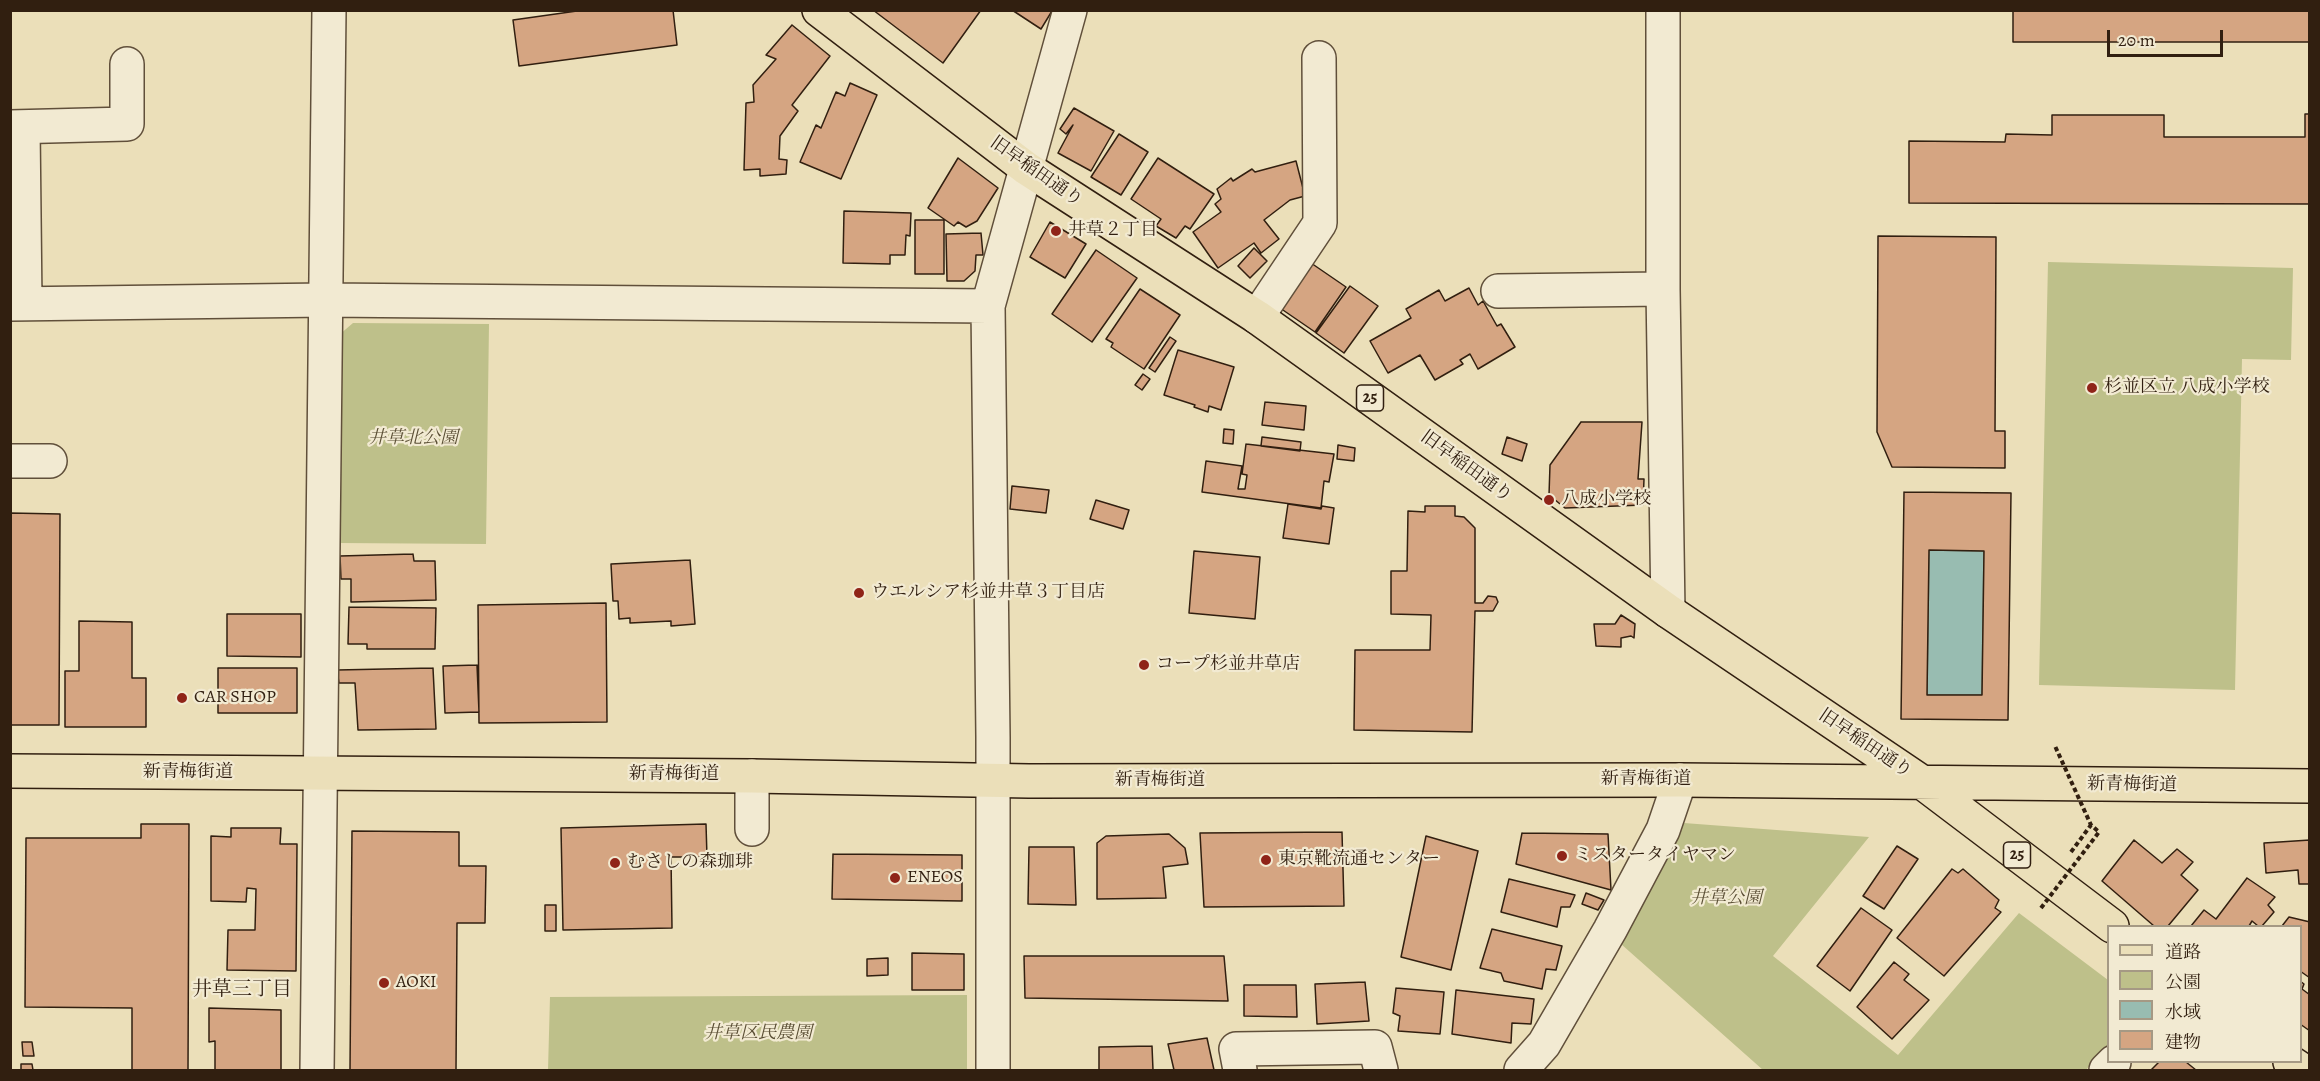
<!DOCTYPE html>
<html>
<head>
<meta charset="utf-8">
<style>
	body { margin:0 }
	#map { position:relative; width:2320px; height:1081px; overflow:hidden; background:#ebdfb9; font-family:Alegreya,"Noto Serif JP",serif }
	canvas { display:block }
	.frame { position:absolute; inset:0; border:12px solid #311f10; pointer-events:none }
	.legend { position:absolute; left:2107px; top:925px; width:195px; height:138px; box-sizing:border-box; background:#f2ead2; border:2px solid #a59984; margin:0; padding:8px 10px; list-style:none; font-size:18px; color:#311f10 }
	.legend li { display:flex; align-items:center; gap:12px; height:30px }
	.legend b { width:30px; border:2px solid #a59984 }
	.scale { position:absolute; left:2107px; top:30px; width:116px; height:27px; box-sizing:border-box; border:3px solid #311f10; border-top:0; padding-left:8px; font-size:18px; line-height:21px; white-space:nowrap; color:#311f10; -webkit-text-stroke:4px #f2ead2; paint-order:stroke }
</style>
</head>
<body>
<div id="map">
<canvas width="2320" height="1081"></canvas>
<div class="frame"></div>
<ul class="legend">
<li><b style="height:8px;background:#ebdfb9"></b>道路</li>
<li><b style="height:16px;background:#bec08a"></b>公園</li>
<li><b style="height:16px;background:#98bcb1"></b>水域</li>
<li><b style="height:16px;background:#d5a582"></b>建物</li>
</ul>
<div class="scale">20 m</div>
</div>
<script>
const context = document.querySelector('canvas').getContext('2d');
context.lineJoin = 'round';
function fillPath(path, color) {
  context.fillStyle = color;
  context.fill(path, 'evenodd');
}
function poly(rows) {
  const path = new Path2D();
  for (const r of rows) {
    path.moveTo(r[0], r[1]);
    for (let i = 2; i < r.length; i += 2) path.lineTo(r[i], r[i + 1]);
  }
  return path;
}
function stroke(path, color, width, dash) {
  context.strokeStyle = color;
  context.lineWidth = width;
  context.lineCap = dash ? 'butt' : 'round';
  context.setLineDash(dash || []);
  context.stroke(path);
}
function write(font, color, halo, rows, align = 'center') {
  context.font = font + ' Alegreya,"Noto Serif JP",serif';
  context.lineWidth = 4.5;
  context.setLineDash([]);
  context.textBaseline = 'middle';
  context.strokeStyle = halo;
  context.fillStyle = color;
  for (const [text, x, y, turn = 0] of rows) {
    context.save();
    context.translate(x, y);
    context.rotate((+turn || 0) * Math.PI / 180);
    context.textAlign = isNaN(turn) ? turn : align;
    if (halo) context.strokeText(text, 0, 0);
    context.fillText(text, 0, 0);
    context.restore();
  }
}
fillPath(poly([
	[2048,262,2293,268,2291,360,2242,359,2235,690,2039,685],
	[353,323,489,324,486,544,338,543,339,335],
	[1684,823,1869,837,1773,956,1898,1055,2019,913,2108,980,2108,1045,2086,1070,1763,1070,1621,944],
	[967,995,967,1070,548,1070,550,997]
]), '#bec08a');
const water = poly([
	[1929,550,1984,551,1982,695,1927,695,1929,550]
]);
fillPath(water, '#98bcb1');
stroke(water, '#6f7d71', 1.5);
const building = poly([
	[442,10,490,10,490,11,442,10],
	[584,10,673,10,677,45,519,66,513,20,584,10],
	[873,10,981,10,943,63,873,10],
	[1012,10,1051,10,1052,11,1041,29,1012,10],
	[2013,10,2310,10,2310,42,2013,42,2013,10],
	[792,25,830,56,792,105,798,111,780,136,779,159,787,160,786,174,760,176,760,169,744,170,746,103,754,102,753,85,776,59,766,55,792,25],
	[850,83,877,95,841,179,800,162,816,125,821,128,836,92,845,96,850,83],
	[1074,108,1114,131,1091,171,1058,153,1073,125,1066,134,1060,129,1074,108],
	[2305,114,2310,114,2310,204,1909,203,1909,141,2005,142,2006,134,2052,135,2052,115,2164,115,2164,137,2305,137,2305,114],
	[1119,134,1148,152,1121,195,1091,177,1119,134],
	[958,158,998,188,977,221,966,227,958,222,954,226,928,208,958,158],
	[1158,158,1214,194,1190,229,1185,226,1176,238,1156,226,1161,219,1131,199,1158,158],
	[1296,161,1305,196,1290,200,1264,220,1279,239,1261,253,1254,243,1218,268,1193,232,1221,212,1215,204,1221,199,1217,189,1231,178,1233,181,1252,169,1255,172,1296,161],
	[844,211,911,213,910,236,906,235,905,255,890,255,890,264,843,263,844,211],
	[915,220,944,220,944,274,915,274,915,220],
	[1050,222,1086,244,1065,278,1030,257,1050,222],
	[981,233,983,255,976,255,975,271,964,281,947,281,946,234,981,233],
	[1878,236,1996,237,1995,431,2005,431,2005,468,1892,467,1877,432,1878,236],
	[1254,248,1267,261,1250,278,1238,266,1254,248],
	[1096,250,1137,278,1092,342,1052,314,1096,250],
	[1311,263,1346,287,1315,332,1280,308,1311,263],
	[1350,286,1378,306,1344,353,1316,333,1350,286],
	[1469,288,1478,305,1483,301,1497,326,1501,324,1515,347,1478,369,1470,354,1460,360,1463,364,1435,380,1420,355,1388,373,1370,341,1411,318,1406,309,1439,290,1445,301,1469,288],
	[1140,289,1180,315,1144,369,1111,347,1113,343,1106,339,1140,289],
	[1170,337,1176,341,1155,372,1149,368,1170,337],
	[1178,350,1234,367,1221,410,1209,406,1208,412,1194,407,1195,405,1164,395,1178,350],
	[1143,374,1150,379,1142,390,1135,385,1143,374],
	[1265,402,1306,406,1304,430,1262,425,1265,402],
	[1581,422,1642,422,1638,479,1644,479,1643,505,1565,508,1549,495,1550,465,1581,422],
	[1224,429,1234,430,1233,444,1223,443,1224,429],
	[1262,437,1301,442,1300,451,1261,446,1262,437],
	[1507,437,1527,444,1522,461,1502,454,1507,437],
	[1246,444,1334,454,1329,482,1324,481,1321,508,1202,492,1206,461,1242,466,1238,489,1245,489,1247,475,1242,474,1246,444],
	[1338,445,1355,448,1354,461,1337,459,1338,445],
	[1012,486,1049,490,1046,513,1010,509,1012,486],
	[1904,492,2011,493,2008,720,1901,719,1904,492],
	[1929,550,1984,551,1982,695,1927,695,1929,550],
	[1096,500,1129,510,1123,529,1090,519,1096,500],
	[1288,504,1321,509,1322,506,1334,508,1329,544,1283,538,1288,504],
	[1425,506,1455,506,1455,516,1464,517,1475,528,1475,603,1483,603,1488,596,1496,597,1498,602,1493,611,1475,611,1472,732,1354,730,1355,650,1430,650,1431,615,1391,614,1391,571,1407,571,1408,511,1425,512,1425,506],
	[10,513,60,514,59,725,10,725,10,513],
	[1194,551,1260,557,1255,619,1189,613,1194,551],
	[413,554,414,561,435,561,436,600,351,602,351,579,341,579,340,556,413,554],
	[690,560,695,624,671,626,671,621,630,623,630,618,619,619,618,601,613,601,611,564,690,560],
	[606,603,607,722,479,723,478,605,606,603],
	[349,607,436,608,435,649,367,649,367,644,348,644,349,607],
	[227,614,301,614,301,657,227,656,227,614],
	[1621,615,1635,624,1634,638,1631,636,1621,638,1621,647,1596,646,1594,624,1615,624,1621,615],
	[79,621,132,622,132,678,146,678,146,727,65,727,65,671,79,671,79,621],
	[477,665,479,712,445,713,443,666,477,665],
	[218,668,297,668,297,713,218,713,218,668],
	[433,668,436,729,358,730,355,683,339,683,337,670,433,668],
	[141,824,189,824,188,1070,132,1070,132,1008,25,1007,26,838,141,838,141,824],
	[706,824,707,857,671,857,672,928,563,930,561,828,706,824],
	[231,828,281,828,280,844,297,844,296,971,227,970,228,930,255,930,256,889,247,888,246,902,211,901,211,836,231,837,231,828],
	[352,831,459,832,459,866,486,866,485,923,457,923,456,1070,350,1070,352,831],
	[1342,832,1344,906,1204,907,1200,833,1342,832],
	[1522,833,1608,834,1611,890,1516,864,1522,833],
	[1169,834,1185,848,1188,864,1163,867,1166,898,1097,899,1097,843,1106,836,1169,834],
	[1426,836,1478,851,1451,970,1401,957,1426,836],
	[2134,840,2162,863,2177,849,2193,862,2181,875,2198,890,2168,926,2154,926,2102,881,2134,840],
	[2310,840,2310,884,2299,884,2298,870,2266,873,2264,843,2310,840],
	[1897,846,1918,859,1884,909,1863,896,1897,846],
	[1029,847,1074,847,1076,905,1028,904,1029,847],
	[833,854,962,855,962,901,832,899,833,854],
	[1952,869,1958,873,1963,869,1999,900,1995,908,2001,912,1944,976,1897,938,1952,869],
	[2247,878,2275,897,2268,905,2274,912,2262,926,2258,926,2252,921,2249,926,2191,926,2204,910,2216,919,2247,878],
	[1509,879,1575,895,1570,907,1561,907,1557,927,1501,912,1509,879],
	[1586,893,1604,900,1598,910,1582,904,1586,893],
	[545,905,556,905,556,931,545,931,545,905],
	[1861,908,1892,930,1850,991,1817,966,1861,908],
	[2289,917,2310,922,2310,978,2300,971,2300,926,2282,926,2289,917],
	[1492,929,1562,946,1556,970,1546,969,1542,989,1504,981,1501,973,1480,968,1492,929],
	[912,953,964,954,964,990,912,990,912,953],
	[1024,956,1224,956,1228,1001,1025,998,1024,956],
	[888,958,888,975,867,976,867,959,888,958],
	[1894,962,1909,974,1904,980,1929,1000,1892,1039,1857,1007,1894,962],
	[2300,981,2304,984,2302,989,2310,995,2310,1031,2300,1024,2300,981],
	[1365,982,1369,1021,1317,1024,1315,984,1365,982],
	[1244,985,1296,985,1297,1017,1244,1016,1244,985],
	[1396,988,1444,992,1440,1034,1398,1031,1400,1016,1393,1013,1396,988],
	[1456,990,1534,999,1531,1024,1512,1023,1511,1043,1452,1034,1456,990],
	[209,1008,281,1010,281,1070,215,1070,215,1041,209,1042,209,1008],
	[1207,1038,1214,1070,1174,1070,1168,1044,1207,1038],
	[22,1042,32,1042,34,1056,23,1056,22,1042],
	[1152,1046,1153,1070,1099,1070,1099,1047,1152,1046],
	[2159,1062,2186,1062,2196,1070,2151,1070,2159,1062],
	[21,1064,32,1064,33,1070,21,1070,21,1064]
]);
fillPath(building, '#d5a582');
stroke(building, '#311f10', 1.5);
const minor = poly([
	[1663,10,1663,289,1668,611],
	[10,127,127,124,127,64],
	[23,127,25,304],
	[1498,291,1663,289],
	[10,304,326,300,988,306],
	[1257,317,1320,223,1319,58],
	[10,461,50,461],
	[752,776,752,829],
	[317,1070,329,10],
	[993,1070,993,737,988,306,1070,10],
	[1240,1070,1236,1049,1375,1047,1381,1070],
	[1521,1070,1544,1044,1610,930,1663,830,1680,780],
	[2106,1070,2114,1062]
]);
const major = poly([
	[819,10,1026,168,1257,317,1668,611,1923,783,2112,926],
	[10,771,752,776,1029,781,1680,780,2310,786],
	[2290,1062,2302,1070]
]);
stroke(minor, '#604f3a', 36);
stroke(major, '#311f10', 36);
stroke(poly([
	[2071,852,2091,825]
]), '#311f10', 4, [4.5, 3]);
stroke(minor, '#f2ead2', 33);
stroke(major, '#ebdfb9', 33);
stroke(poly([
	[2041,908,2099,832,2091,825,2055,746]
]), '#311f10', 4, [4.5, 3]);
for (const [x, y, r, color] of [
	[1056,231,6,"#8f2418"],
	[2092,388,6,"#8f2418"],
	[1549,500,6,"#8f2418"],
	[859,593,6,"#8f2418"],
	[1144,665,6,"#8f2418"],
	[182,698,6,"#8f2418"],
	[1562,856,6,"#8f2418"],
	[1266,860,6,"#8f2418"],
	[615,863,6,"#8f2418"],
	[895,878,6,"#8f2418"],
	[384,983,6,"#8f2418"]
]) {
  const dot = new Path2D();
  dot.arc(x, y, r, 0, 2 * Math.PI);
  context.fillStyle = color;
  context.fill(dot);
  stroke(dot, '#f2ead2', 2);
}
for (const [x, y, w] of [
	[1370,398,27],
	[2017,855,27]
]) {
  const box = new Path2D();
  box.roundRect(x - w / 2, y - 13, w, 26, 4.5);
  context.fillStyle = '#f2ead2';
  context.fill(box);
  stroke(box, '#311f10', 1.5);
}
write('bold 16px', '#311f10', null, [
	["25",1370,398],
	["25",2017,855]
]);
write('18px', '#311f10', '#f2ead2', [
	["旧早稲田通り",1036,172,35],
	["旧早稲田通り",1466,467,36],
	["旧早稲田通り",1865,744,34],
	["新青梅街道",188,773],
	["新青梅街道",674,775],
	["新青梅街道",1646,780],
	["新青梅街道",1160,781],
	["新青梅街道",2132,785,1]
]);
write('18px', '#311f10', '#f2ead2', [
	["井草２丁目",1068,231],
	["杉並区立 八成小学校",2104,388],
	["八成小学校",1561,500],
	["ウエルシア杉並井草３丁目店",871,593],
	["コープ杉並井草店",1156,665],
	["CAR SHOP",194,698],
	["ミスタータイヤマン",1574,856],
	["東京靴流通センター",1278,860],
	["むさしの森珈琲",627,863],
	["ENEOS",907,878],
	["AOKI",396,983]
], 'left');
write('italic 18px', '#5b4f35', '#f2ead2', [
	["井草北公園",413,439],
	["井草公園",1726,899],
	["井草区民農園",758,1034]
]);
write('20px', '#311f10', '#f2ead2', [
	["井草三丁目",242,990]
]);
</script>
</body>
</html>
